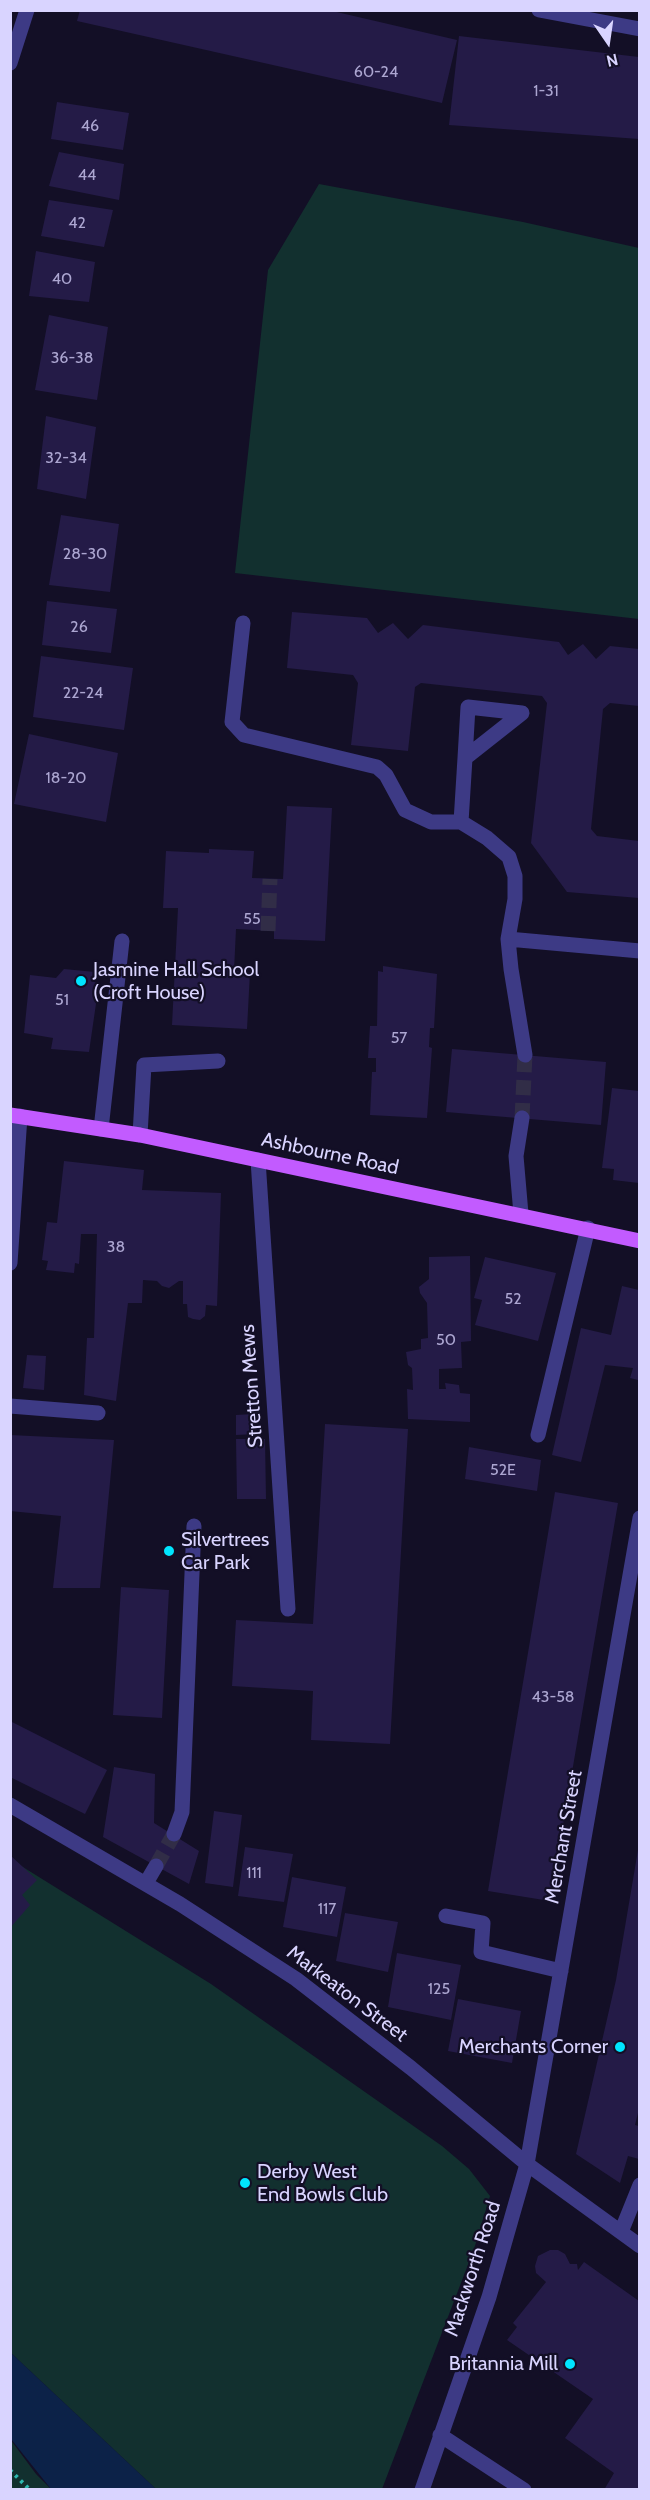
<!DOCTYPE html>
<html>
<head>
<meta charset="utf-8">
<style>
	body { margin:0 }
	#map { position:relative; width:650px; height:2500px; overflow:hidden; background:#130f26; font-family:Cabin,sans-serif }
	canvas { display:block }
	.frame { position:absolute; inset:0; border:12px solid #d9d4ff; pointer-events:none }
	.north { position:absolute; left:578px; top:12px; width:60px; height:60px; -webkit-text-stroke:4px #130f26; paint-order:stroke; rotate:167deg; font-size:16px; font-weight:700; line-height:24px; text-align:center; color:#d9d4ff }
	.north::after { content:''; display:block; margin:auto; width:21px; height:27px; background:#d9d4ff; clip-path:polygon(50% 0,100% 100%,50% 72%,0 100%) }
</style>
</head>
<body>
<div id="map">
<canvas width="650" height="2500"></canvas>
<div class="frame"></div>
<div class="north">N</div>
</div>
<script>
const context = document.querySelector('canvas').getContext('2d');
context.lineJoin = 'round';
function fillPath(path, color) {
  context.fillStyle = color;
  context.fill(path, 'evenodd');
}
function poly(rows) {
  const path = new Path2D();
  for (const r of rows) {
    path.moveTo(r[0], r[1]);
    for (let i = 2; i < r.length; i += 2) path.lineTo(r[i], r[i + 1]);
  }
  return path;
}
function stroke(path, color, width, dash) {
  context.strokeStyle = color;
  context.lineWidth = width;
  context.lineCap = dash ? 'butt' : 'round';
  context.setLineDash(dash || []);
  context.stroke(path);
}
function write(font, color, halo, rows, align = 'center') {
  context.font = font + ' Cabin,sans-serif';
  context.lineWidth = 4.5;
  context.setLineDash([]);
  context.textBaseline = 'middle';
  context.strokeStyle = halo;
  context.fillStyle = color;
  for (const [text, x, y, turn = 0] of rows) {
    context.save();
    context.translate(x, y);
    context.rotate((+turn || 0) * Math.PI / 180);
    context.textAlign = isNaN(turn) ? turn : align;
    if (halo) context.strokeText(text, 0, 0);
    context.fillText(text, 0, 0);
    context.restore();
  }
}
fillPath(poly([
	[319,184,523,222,639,248,639,619,235,573,268,270],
	[10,1859,211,1984,442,2146,469,2169,490,2196,474,2249,382,2489,156,2489,11,2353],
	[10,2439,36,2474,51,2489,11,2489]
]), '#12302f');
fillPath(poly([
	[11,2353,156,2489,51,2489,11,2439]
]), '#0c2248');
fillPath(poly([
	[80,10,328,10,457,40,442,103,77,21],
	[459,36,639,57,639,139,449,125],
	[57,102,129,113,123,150,51,139],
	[59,152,124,164,119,200,49,186],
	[49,200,113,210,104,247,41,236],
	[36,251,95,262,89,302,29,296],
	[49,315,108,327,97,400,35,390],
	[46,416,96,427,86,499,37,489],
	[61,515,119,524,110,592,49,585],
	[47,601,117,609,111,653,42,645],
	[292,612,367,618,378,633,393,623,408,639,423,625,559,642,568,655,583,644,596,659,610,646,639,649,639,706,610,703,603,709,591,829,597,836,639,841,639,898,567,892,531,843,547,703,542,696,421,683,415,687,408,751,351,745,358,683,353,675,287,668],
	[41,656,133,668,124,730,33,717],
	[29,734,118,753,106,822,14,804],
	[287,806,332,808,325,941,274,939,274,931,236,929,234,971,250,972,247,1029,172,1025,178,908,163,908,166,851,209,853,209,849,254,851,252,878,283,879],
	[383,966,437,974,434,1028,430,1028,429,1047,432,1048,427,1118,370,1115,372,1072,376,1072,376,1058,368,1058,370,1026,377,1026,378,971,383,972],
	[64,969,95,972,94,982,99,983,89,1052,51,1049,53,1038,24,1033,30,975,56,978],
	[452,1049,606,1062,601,1125,446,1112],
	[612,1088,639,1091,639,1183,613,1180,614,1169,602,1168],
	[64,1161,144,1170,142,1190,221,1193,217,1306,206,1305,205,1316,200,1320,193,1319,188,1317,187,1304,183,1304,183,1281,179,1281,169,1288,162,1286,157,1281,143,1280,142,1303,128,1303,116,1401,84,1395,87,1338,94,1338,97,1234,81,1234,79,1264,75,1263,74,1273,46,1270,48,1261,42,1260,47,1222,57,1223],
	[470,1256,471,1341,461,1342,462,1368,439,1369,439,1389,446,1389,445,1383,459,1385,460,1393,470,1394,470,1422,408,1419,407,1389,413,1390,412,1368,408,1365,406,1352,421,1349,421,1339,428,1338,427,1303,420,1293,419,1287,429,1279,429,1257],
	[485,1257,556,1273,538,1341,475,1325,482,1300,474,1298],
	[622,1286,639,1290,638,1380,630,1378,633,1368,605,1365,581,1462,552,1455,581,1328,611,1335],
	[27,1355,46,1356,44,1390,23,1388],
	[254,1414,255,1434,236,1435,236,1415],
	[325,1424,408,1429,390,1744,311,1740,313,1691,232,1686,236,1620,313,1624],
	[10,1435,114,1440,100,1588,53,1588,61,1516,10,1511],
	[236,1439,265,1439,266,1499,237,1499],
	[469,1447,541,1460,537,1491,465,1479],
	[555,1492,618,1503,550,1901,488,1891],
	[121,1587,169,1590,162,1718,113,1715],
	[10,1721,107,1770,85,1814,10,1777],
	[114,1767,155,1774,154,1823,199,1851,189,1884,103,1837],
	[214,1811,242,1815,233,1887,205,1883],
	[245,1847,293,1854,284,1902,238,1896],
	[638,1850,639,2109,635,2125,639,2126,639,2159,628,2156,620,2183,576,2154,616,1980],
	[10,1855,37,1880,22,1895,30,1905,10,1928],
	[292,1877,346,1887,337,1937,283,1927],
	[345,1913,398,1922,388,1972,336,1961],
	[397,1953,461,1965,451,2020,388,2007],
	[458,1999,521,2011,512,2063,448,2051],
	[550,2250,558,2250,565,2254,570,2264,577,2264,578,2270,584,2262,639,2301,639,2490,604,2490,614,2473,565,2438,593,2399,507,2340,517,2327,513,2323,546,2282,536,2273,535,2266,538,2256]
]), '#241b47');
stroke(poly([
	[268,931,270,879],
	[522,1118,525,1055],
	[156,1866,174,1834]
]), '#312d47', 15, [15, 8]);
stroke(poly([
	[10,2470,30,2490]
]), '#2fb8b0', 4, [3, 4.5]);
stroke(poly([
	[539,10,640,29],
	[10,63,27,10],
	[243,623,232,722,244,735,377,767,386,775,405,810,431,822,461,822,487,838,509,857,515,876,515,899,508,939,511,969,525,1055],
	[461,822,465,758,468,707,522,713,465,758],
	[508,939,640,951],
	[101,1129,122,941],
	[140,1135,144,1065,218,1061],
	[258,1160,288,1609],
	[521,1214,516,1156,522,1118],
	[10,1263,20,1116],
	[10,1406,98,1413],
	[538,1435,588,1228],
	[10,1805,180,1904,296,1979,411,2068,527,2164,640,2246],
	[174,1834,182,1812,194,1526],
	[146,1883,156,1866],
	[446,1916,483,1923,481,1952,561,1971],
	[621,2232,640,2185],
	[440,2435,524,2490],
	[422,2490,489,2297,527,2164,640,1518]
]), '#3d3a85', 15);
stroke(poly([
	[10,1115,140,1135,640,1241]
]), '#c25bff', 15);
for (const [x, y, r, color] of [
	[81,981,6,"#00e5ff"],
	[169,1551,6,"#00e5ff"],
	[620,2047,6,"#00e5ff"],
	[245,2183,6,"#00e5ff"],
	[570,2364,6,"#00e5ff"]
]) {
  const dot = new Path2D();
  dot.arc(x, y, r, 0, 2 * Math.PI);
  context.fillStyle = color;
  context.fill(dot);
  stroke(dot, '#130f26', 2);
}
write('16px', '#aca6d1', null, [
	["60-24",376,72],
	["1-31",546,91],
	["46",90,126],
	["44",87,175],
	["42",77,223],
	["40",62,279],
	["36-38",72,358],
	["32-34",66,458],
	["28-30",85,554],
	["26",79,627],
	["22-24",83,693],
	["18-20",66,778],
	["55",252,919],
	["51",62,1000],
	["57",399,1038],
	["38",116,1247],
	["52",513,1299],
	["50",446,1340],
	["52E",503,1470],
	["43-58",553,1697],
	["111",254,1873],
	["117",327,1909],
	["125",439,1989]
]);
write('20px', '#d9d4ff', '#130f26', [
	["Jasmine Hall School",93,970],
	["(Croft House)",93,993],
	["Silvertrees",181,1540],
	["Car Park",181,1563],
	["Merchants Corner",608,2047,"right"],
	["Derby West",257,2172],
	["End Bowls Club",257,2195],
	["Britannia Mill",558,2364,"right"]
], 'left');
write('20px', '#d9d4ff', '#130f26', [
	["Ashbourne Road",330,1154,12],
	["Stretton Mews",252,1386,-94],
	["Merchant Street",564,1837,-80],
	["Markeaton Street",347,1994,37],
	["Mackworth Road",473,2269,-72]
]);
</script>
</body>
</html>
